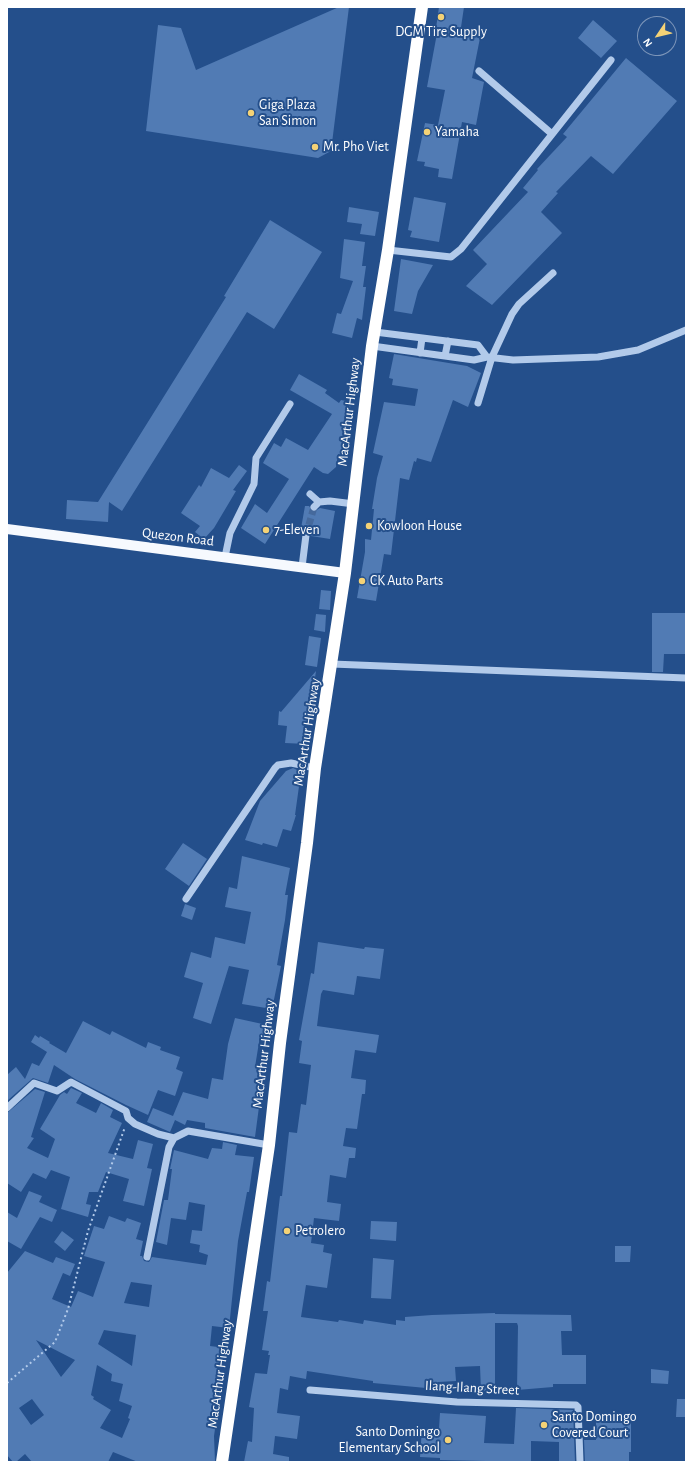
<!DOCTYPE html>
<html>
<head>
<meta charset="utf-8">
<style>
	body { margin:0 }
	#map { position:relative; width:693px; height:1469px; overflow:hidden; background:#244f8b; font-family:"Alegreya Sans",sans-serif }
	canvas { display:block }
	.frame { position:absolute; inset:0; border:8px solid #fff; pointer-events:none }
	.north { position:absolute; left:637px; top:16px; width:40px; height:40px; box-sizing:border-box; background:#244f8b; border:1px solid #7c95b9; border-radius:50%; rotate:235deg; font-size:11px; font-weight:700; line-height:16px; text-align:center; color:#fff }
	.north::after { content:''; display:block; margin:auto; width:14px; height:18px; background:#f4d276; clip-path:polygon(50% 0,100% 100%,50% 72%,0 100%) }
</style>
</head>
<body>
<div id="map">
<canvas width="693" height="1469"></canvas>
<div class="frame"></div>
<div class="north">N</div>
</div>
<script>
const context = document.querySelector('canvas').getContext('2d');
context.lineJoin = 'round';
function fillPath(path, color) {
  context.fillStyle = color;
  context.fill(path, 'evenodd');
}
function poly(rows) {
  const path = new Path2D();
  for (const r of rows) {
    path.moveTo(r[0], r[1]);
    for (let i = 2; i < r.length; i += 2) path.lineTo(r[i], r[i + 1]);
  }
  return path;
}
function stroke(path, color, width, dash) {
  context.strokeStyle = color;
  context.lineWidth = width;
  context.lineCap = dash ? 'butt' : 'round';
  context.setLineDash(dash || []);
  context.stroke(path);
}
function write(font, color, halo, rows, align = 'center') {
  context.font = font + ' "Alegreya Sans",sans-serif';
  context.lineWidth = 4;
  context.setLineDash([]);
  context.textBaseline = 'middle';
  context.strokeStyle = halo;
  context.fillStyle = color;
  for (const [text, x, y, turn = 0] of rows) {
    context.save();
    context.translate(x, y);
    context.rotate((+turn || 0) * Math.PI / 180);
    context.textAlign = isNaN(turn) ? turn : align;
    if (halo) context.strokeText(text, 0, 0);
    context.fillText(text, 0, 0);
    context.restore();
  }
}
fillPath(poly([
	[339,7,349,7,331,151,318,158,146,131,158,25,181,28,196,70],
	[439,7,464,7,460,34,480,38,472,78,484,82,476,125,462,122,452,179,438,177,439,169,424,166,425,162,417,161,425,123,438,125,445,90,427,87,438,28,436,28],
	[593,20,617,41,601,58,578,38],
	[626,58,677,101,613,174,591,156,556,192,558,193,541,212,562,233,492,305,466,286,487,264,473,250,528,192,523,188,538,170,537,169,567,137,563,134],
	[414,197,446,203,439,242,410,237,412,231,408,230],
	[349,207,379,212,375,236,360,234,362,224,347,222],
	[270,220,322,252,274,329,247,312,122,511,109,502,108,522,66,519,67,500,98,502,226,297,224,296],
	[344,239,365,242,362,266,366,266,363,287,366,287,362,320,357,318,352,338,332,333,337,313,341,314,353,281,340,278],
	[401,259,433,265,418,291,412,314,394,311],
	[394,354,467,366,481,373,468,407,453,400,431,462,417,458,416,462,414,461,409,480,400,478,391,555,384,554,376,601,357,598,365,552,365,539,371,540,374,509,372,509,377,478,383,456,373,453,384,402,415,406,418,389,392,385,393,379,389,378],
	[299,374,327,390,325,393,339,403,341,400,351,402,343,455,338,454,336,467,328,474,323,473,314,467,265,544,241,528,255,504,267,513,289,479,263,463,274,443,281,447,286,438,308,450,332,414,290,390],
	[239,465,247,471,233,490,236,491,214,528,204,539,195,532,200,526,181,513,199,485,201,487,211,468,229,478],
	[305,506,309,506,313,512,320,508,335,511,330,539,311,536,307,530,300,534],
	[321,590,331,591,330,610,319,609],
	[652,613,686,613,686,654,664,654,663,672,652,672],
	[316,614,326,615,325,632,314,630],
	[309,636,321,638,317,667,305,665],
	[316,671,310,712,308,712,306,744,285,743,287,726,278,725,279,711,281,712],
	[293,768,301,772,295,815,296,815,291,831,283,829,277,847,263,843,262,845,245,840,260,801,286,771],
	[183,843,207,859,189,886,165,869],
	[242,856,290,868,285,895,288,895,285,920,277,965,281,966,272,1009,242,1004,249,970,229,966,211,1024,193,1018,203,983,184,977,191,952,211,958,215,937,245,944,251,912,225,907,229,887,237,889],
	[185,904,196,908,192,920,181,916],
	[318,942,364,949,365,947,384,949,380,979,357,976,354,995,323,990,321,994,317,1026,379,1035,376,1053,355,1050,351,1078,366,1080,365,1094,362,1094,357,1129,346,1128,343,1146,356,1148,355,1158,349,1158,346,1178,330,1175,327,1202,341,1204,339,1221,314,1218,311,1243,324,1245,323,1252,332,1254,327,1288,306,1285,301,1317,338,1322,339,1320,363,1324,364,1320,396,1325,396,1320,405,1321,405,1317,432,1315,495,1313,495,1314,571,1315,572,1331,561,1331,562,1355,586,1355,586,1384,553,1384,553,1387,517,1390,518,1326,517,1323,495,1323,495,1390,481,1391,480,1366,455,1367,456,1381,438,1382,437,1391,425,1390,426,1388,373,1383,373,1381,307,1371,306,1379,290,1376,288,1390,280,1388,277,1413,300,1416,297,1439,275,1436,273,1454,289,1457,289,1462,244,1462,248,1441,252,1442,254,1408,249,1407,255,1373,267,1374,270,1355,268,1355,269,1351,262,1350,268,1311,263,1311,267,1281,270,1282,280,1196,282,1196,289,1132,297,1133,301,1104,306,1105,311,1065,299,1063,302,1041,299,1040,311,973,314,974],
	[235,1018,267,1025,265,1037,260,1036,255,1067,264,1069,255,1137,205,1128,205,1123,187,1120,185,1125,175,1120,170,1132,147,1122,153,1108,173,1116,183,1092,208,1099,212,1078,223,1080,228,1044],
	[83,1021,110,1035,112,1031,146,1048,148,1042,161,1047,160,1050,180,1057,176,1069,183,1072,175,1096,158,1090,148,1115,126,1105,75,1079,54,1065,48,1083,33,1078,7,1101,7,1075,16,1067,25,1079,32,1063,39,1066,47,1052,31,1042,35,1035,39,1038,40,1036,50,1042,49,1043,66,1053],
	[71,1088,82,1093,76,1103,96,1113,101,1103,113,1110,110,1117,122,1123,108,1153,133,1159,138,1140,153,1144,147,1168,152,1169,144,1206,123,1201,129,1179,106,1172,98,1192,89,1192,86,1204,91,1205,88,1217,61,1209,70,1177,51,1170,46,1179,33,1173,21,1192,7,1183,7,1113,35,1089,45,1092,31,1137,34,1138,27,1148,48,1158,55,1139,40,1129,60,1095,64,1092,67,1094],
	[223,1142,237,1145,235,1155,254,1157,249,1192,247,1192,238,1241,229,1328,212,1326,210,1346,226,1348,225,1359,221,1359,218,1380,222,1380,214,1436,215,1462,138,1462,113,1452,108,1462,32,1462,25,1454,16,1462,13,1462,7,1455,7,1273,25,1251,53,1263,56,1257,75,1264,70,1276,63,1273,52,1299,71,1307,78,1291,93,1297,105,1262,84,1256,94,1226,104,1229,109,1216,125,1222,127,1218,141,1223,136,1239,143,1241,140,1256,142,1256,144,1261,149,1262,152,1257,206,1265,208,1255,199,1252,200,1245,190,1243,192,1230,202,1231,205,1205,189,1202,186,1220,171,1218,167,1245,156,1242,164,1200,168,1200,172,1169,170,1169,174,1150,208,1159,212,1148,222,1149],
	[131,1282,152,1285,149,1307,124,1303],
	[104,1330,136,1335,132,1366,98,1344],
	[36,1340,75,1360,61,1377],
	[97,1365,112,1374,111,1381,123,1384,119,1401,132,1406,128,1418,130,1419,122,1438,100,1428,111,1410,93,1399,94,1397,91,1395],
	[32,1399,44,1415,31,1425,19,1408],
	[29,1191,42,1196,39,1202,57,1210,52,1222,40,1217,21,1249,7,1241,7,1212,17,1218],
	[371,1221,397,1222,396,1241,370,1239],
	[62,1231,74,1240,65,1251,54,1242],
	[615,1246,631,1246,630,1262,615,1262],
	[373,1258,394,1260,391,1299,371,1298],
	[651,1369,669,1371,668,1384,651,1383],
	[677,1399,686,1399,686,1417,676,1417],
	[516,1408,573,1410,575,1462,559,1462,559,1442,531,1441,531,1462,440,1460,440,1458,420,1457,422,1428,439,1429,440,1413,486,1416,484,1443,514,1444],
	[596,1422,631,1422,631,1452,629,1452,629,1462,585,1462,584,1440,596,1440]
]), '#517bb4');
stroke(poly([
	[306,535,314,507]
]), '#45699c', 7, [7, 3.5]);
stroke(poly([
	[7,1383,55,1342,68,1309,88,1231,125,1127]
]), '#b2caea', 2, [2, 3]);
stroke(poly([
	[479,71,552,134],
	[388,250,451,257,461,249,611,60],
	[375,332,478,345,487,357],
	[372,346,474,360,487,357,513,360,598,357,638,350,686,330],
	[420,353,422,338],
	[445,356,448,341],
	[478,403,492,357,512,314,519,304,553,273],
	[310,494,319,502],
	[314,507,319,502,330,501,354,504],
	[225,557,230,533,254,484,256,458,290,404],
	[302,567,306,535],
	[332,664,686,678],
	[186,899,275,768,278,765,291,763,315,768],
	[7,1108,34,1083,57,1091,71,1082,126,1111,128,1118,135,1124,158,1134,174,1138],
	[147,1257,169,1147,174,1138,188,1131,269,1145],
	[310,1390,457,1402,576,1405,578,1407,580,1462]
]), '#b2caea', 7);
stroke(poly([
	[7,529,345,573]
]), '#f6f9fe', 10);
stroke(poly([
	[222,1462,269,1145,280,1043,307,843,315,768,345,573,372,346,388,250,422,7]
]), '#fff', 12);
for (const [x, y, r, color] of [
	[441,17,4,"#f4d276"],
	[251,113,4,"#f4d276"],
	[427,132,4,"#f4d276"],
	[315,147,4,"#f4d276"],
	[369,526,4,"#f4d276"],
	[266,530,4,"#f4d276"],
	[362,581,4,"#f4d276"],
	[287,1231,4,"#f4d276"],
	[544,1425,4,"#f4d276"],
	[448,1440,4,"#f4d276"]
]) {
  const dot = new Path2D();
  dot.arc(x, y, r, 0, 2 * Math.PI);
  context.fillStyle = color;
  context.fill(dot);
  stroke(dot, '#244f8b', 1.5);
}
write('14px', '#fff', '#244f8b', [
	["DGM Tire Supply",441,32,"center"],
	["Giga Plaza",259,105],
	["San Simon",259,121],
	["Yamaha",435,132],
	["Mr. Pho Viet",323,147],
	["Kowloon House",377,526],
	["7-Eleven",274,530],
	["CK Auto Parts",370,581],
	["Petrolero",295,1231],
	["Santo Domingo",552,1417],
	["Covered Court",552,1433],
	["Santo Domingo",440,1432,"right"],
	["Elementary School",440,1448,"right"]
], 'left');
write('14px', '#fff', '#244f8b', [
	["MacArthur Highway",349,412,-83],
	["Quezon Road",178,537,7],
	["MacArthur Highway",307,732,-81],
	["MacArthur Highway",264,1054,-83],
	["MacArthur Highway",220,1374,-82],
	["Ilang-Ilang Street",472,1388,3]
]);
</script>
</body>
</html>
